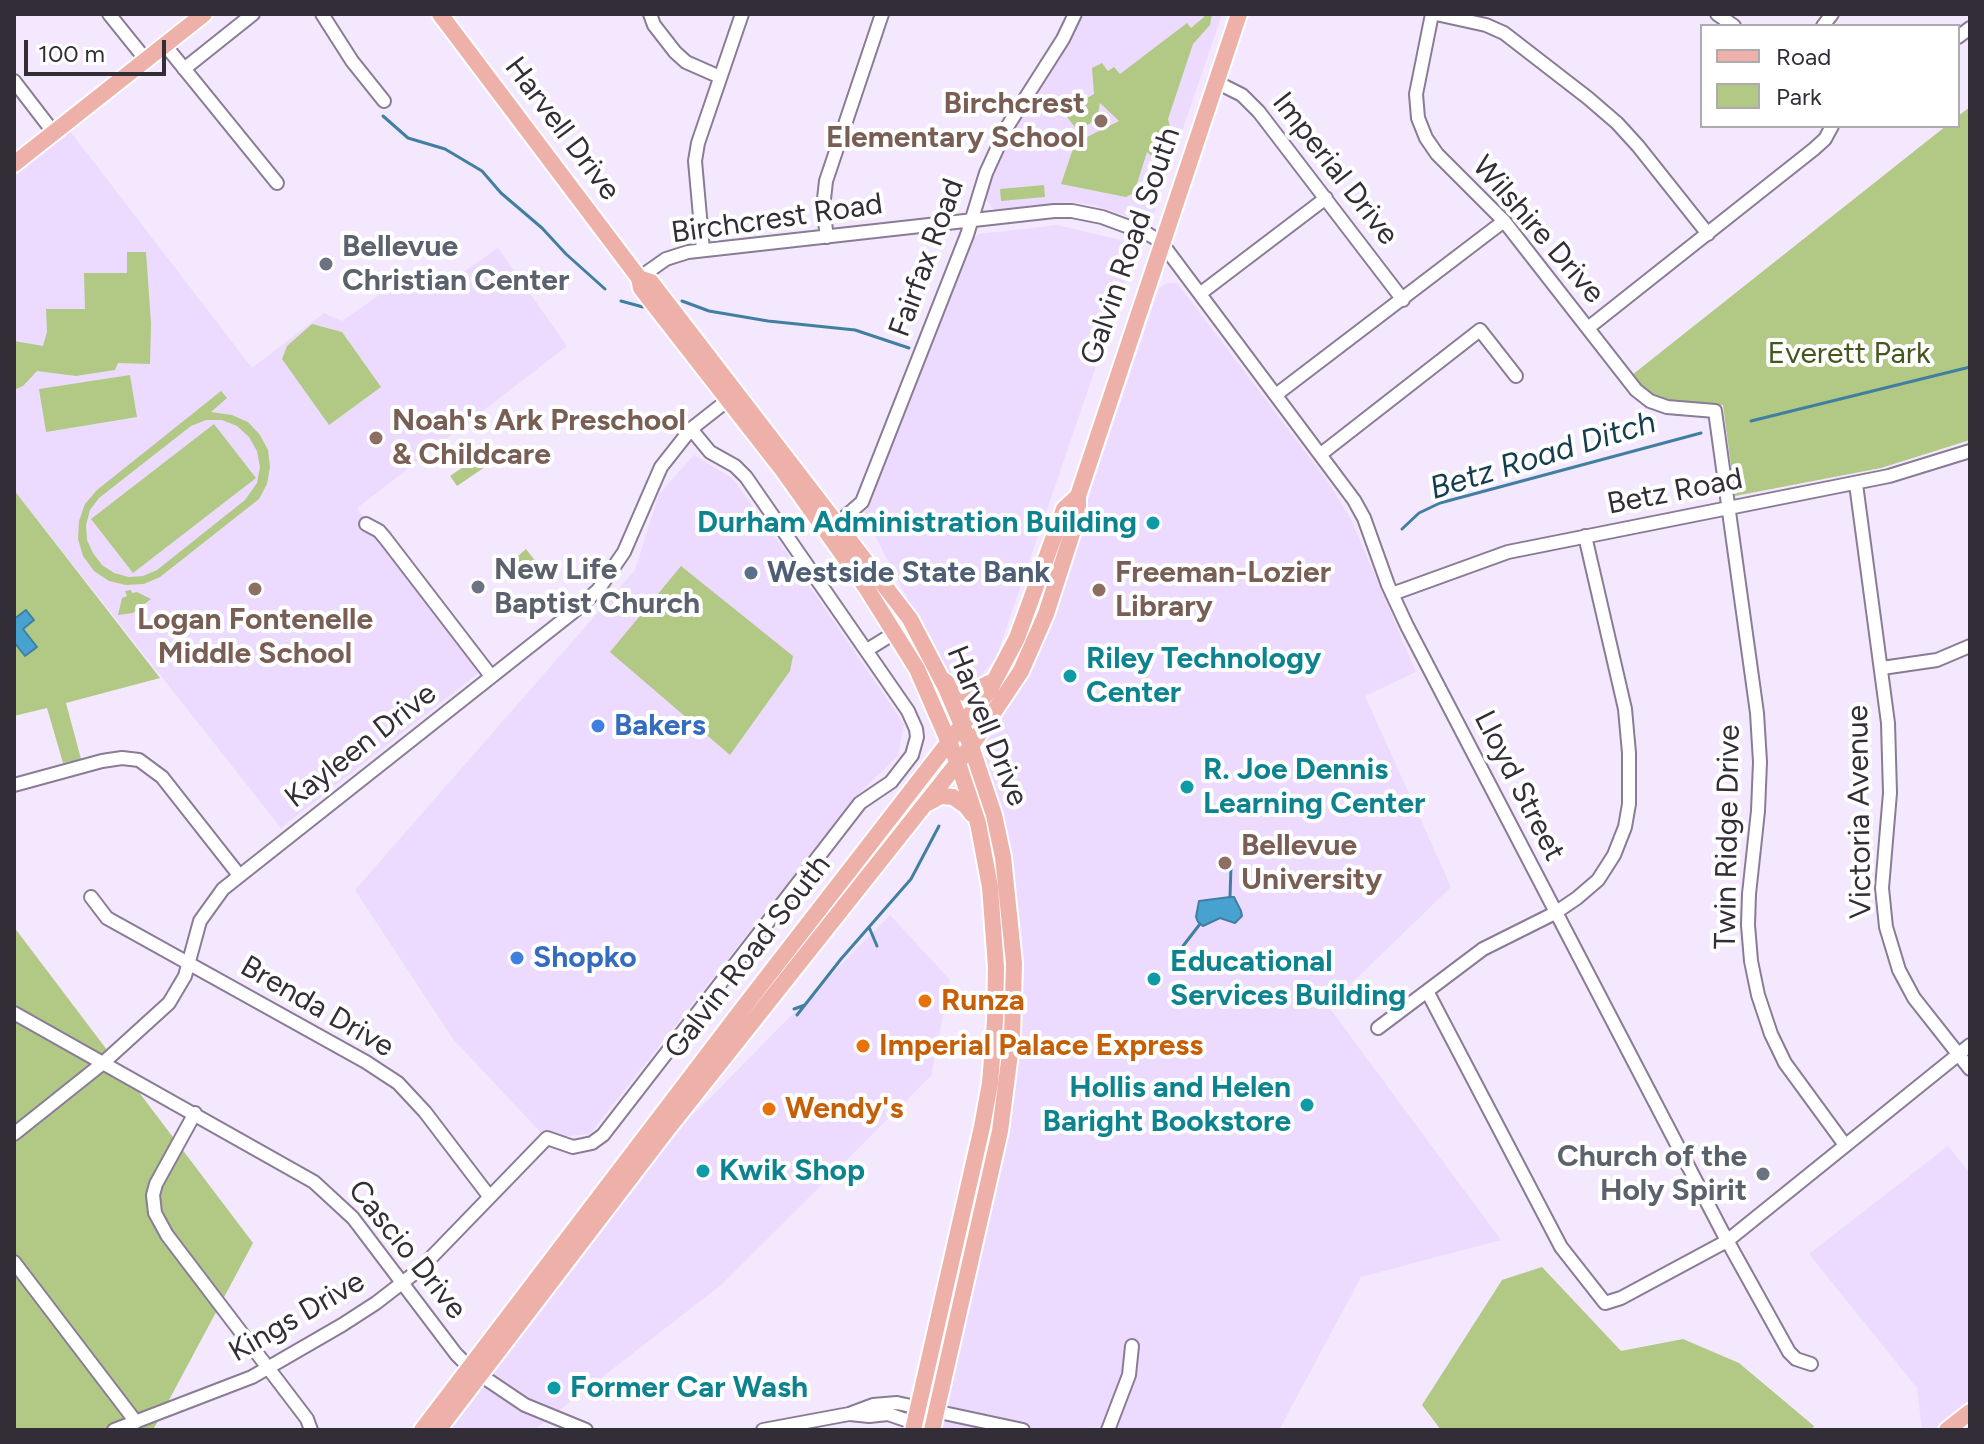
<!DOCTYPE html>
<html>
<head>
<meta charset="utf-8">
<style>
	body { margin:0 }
	#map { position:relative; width:1984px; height:1444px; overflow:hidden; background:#f3e8fe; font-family:Figtree,sans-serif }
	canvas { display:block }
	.frame { position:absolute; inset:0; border:16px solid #322d37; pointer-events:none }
	.legend { position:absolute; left:1700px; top:24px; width:260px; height:104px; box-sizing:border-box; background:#fff; border:2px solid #adabaf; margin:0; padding:10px 14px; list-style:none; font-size:24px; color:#322d37 }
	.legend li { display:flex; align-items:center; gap:16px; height:40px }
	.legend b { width:40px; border:2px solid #adabaf }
	.scale { position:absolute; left:24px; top:40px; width:142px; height:36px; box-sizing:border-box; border:4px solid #322d37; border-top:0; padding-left:10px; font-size:24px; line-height:28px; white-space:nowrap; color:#322d37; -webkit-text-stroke:6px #fff; paint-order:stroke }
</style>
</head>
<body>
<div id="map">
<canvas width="1984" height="1444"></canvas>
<div class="frame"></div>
<ul class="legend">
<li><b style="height:10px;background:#eeb1a9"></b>Road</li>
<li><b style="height:22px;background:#b1c985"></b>Park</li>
</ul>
<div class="scale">100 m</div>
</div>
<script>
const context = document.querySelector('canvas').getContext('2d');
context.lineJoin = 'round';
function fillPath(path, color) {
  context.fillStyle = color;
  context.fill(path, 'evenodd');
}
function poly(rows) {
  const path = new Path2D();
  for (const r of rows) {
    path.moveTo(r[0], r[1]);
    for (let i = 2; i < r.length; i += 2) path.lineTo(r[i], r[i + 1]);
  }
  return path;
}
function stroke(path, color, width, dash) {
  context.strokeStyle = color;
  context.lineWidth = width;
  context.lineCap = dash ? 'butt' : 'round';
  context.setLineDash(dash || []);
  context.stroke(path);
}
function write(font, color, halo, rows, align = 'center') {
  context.font = font + ' Figtree,sans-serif';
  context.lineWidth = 8;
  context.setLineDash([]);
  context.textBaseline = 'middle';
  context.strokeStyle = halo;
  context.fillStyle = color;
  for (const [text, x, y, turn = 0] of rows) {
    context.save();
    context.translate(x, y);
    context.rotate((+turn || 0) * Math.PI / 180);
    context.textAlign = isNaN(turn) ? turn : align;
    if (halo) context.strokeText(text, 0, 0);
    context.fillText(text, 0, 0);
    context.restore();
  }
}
fillPath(poly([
	[1081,14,1222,14,1152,220,1146,222,1092,205,1070,202,994,210,985,198,987,186,1012,129,1068,42],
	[70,131,252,368,324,313,342,321,415,270,440,288,498,248,567,346,357,508,481,671,281,828,14,490,14,177],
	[1057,225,1138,244,996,658,974,684,948,678,864,514,971,240,979,234],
	[1167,283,1177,283,1326,479,1351,519,1416,672,1365,696,1451,887,1328,1006,1501,1240,1361,1277,1279,1430,940,1430,1004,1132,1007,840,983,751,983,742,1082,517,1159,288],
	[694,455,732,478,784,549,904,724,898,756,854,798,590,1134,546,1138,453,1039,355,890,635,570,659,494],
	[890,915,950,980,931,1076,721,1285,534,1430,446,1430,611,1192,713,1095],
	[1948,1146,1970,1173,1970,1430,1922,1430,1917,1388,1809,1254]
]), '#ecdbfe');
fillPath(poly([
	[1203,14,1212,14,1210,25,1193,44,1168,119,1172,135,1162,165,1147,152,1134,193,1126,197,1061,184,1075,143,1119,121,1100,103,1097,119,1078,131,1067,117,1067,109,1094,94,1092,68,1102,63,1108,71,1114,67,1120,74,1187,23,1191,28,1204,17],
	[1970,107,1970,440,1881,468,1735,496,1723,405,1688,404,1666,400,1646,390,1632,375,1946,126,1958,126,1958,116],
	[1044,185,1045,197,1001,201,1000,189],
	[127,252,146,252,151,323,150,364,118,363,115,370,76,376,37,371,23,386,14,390,14,341,43,346,47,332,46,309,85,309,84,273,127,273],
	[312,324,342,332,381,387,329,425,282,359,287,346],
	[130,375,137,417,46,432,39,389],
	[221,391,227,398,211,412,232,415,248,422,260,435,268,450,270,467,267,484,259,499,160,577,144,584,126,585,109,581,94,571,83,556,78,539,79,521,85,504,97,490],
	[206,420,222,420,237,426,249,437,257,451,260,467,257,483,245,500,157,570,143,576,129,577,114,573,102,565,93,553,87,540,86,525,90,510,99,498,191,426],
	[214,424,256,478,133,573,91,519],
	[478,457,485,467,457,486,450,476],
	[14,490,160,678,66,703,81,759,63,763,47,708,14,716],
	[526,549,540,567,524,580,511,562],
	[681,566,793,656,790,671,730,755,610,652],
	[131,590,132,593,137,592,151,599,133,613,118,615,122,598,127,596,125,591],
	[14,927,253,1243,153,1430,14,1430],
	[1542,1267,1621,1351,1683,1339,1739,1363,1814,1426,1812,1430,1441,1430,1422,1405,1502,1280]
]), '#b1c985');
const water = poly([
	[26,610,34,620,23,629,37,647,25,656,14,642,14,619,26,610],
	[1230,897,1234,897,1241,911,1242,916,1235,923,1220,918,1203,926,1198,922,1196,917,1199,901,1230,897]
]);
fillPath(water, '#47a2cf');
stroke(water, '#417fa1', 2);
stroke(poly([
	[383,116,408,138,445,149,482,171,501,193,542,228,566,254,605,289],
	[621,301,643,307],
	[682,301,709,311,768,321,855,330,909,348],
	[1751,421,1970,367],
	[1402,529,1419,513,1440,503,1701,433],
	[1230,897,1231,866],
	[869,927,877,946],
	[1183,946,1200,924],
	[794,1009,805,1005],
	[797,1015,841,959,911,879,939,826]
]), '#417fa1', 3);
const minor = poly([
	[109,14,146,60],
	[322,14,352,61,384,101],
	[650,14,654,25,675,52,686,62,720,77],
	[1432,14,1416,94,1418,118,1426,138,1437,154,1504,221,1636,390,1650,401,1667,407,1715,411,1757,713,1760,762,1758,811,1749,894,1748,925,1751,961,1758,995,1771,1034,1785,1063,1845,1145],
	[1436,14,1486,25,1504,33,1588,98,1617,123,1638,146,1708,234],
	[1717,14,1734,26],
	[1823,26,1832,14],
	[1958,37,1970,28],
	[165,45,277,183],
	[184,69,253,14],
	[14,81,54,133],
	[1216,82,1242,95,1259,112,1403,300],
	[827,237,823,208,826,181,882,14],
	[703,250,695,161,698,143,742,14],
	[639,278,666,259,688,252,1054,211,1072,211,1102,217,1148,234,1161,242,1354,500,1364,518,1388,585,1407,626,1723,1233,1789,1352,1796,1359,1811,1364],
	[1201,293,1326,198],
	[1588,328,1814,149,1825,139,1832,126],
	[1277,394,1504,221],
	[1321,454,1480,330,1516,376],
	[1856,484,1888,723,1890,793,1882,888,1886,927,1899,970,1914,998,1970,1069],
	[838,523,862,502,967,235,986,173,1007,127,1063,39,1075,14],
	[366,524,379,531,385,538,491,676],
	[1392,594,1508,552,1889,476,1970,451],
	[867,650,896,632],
	[1882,668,1937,660,1970,646],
	[14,785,102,761,122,758,139,760,162,777,239,875],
	[91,897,107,918,366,1062,398,1083,425,1112,489,1196],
	[1427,991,1561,1247,1605,1303,1621,1298,1727,1241,1970,1045],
	[14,1013,314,1182,353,1218,456,1354,470,1368,525,1405,586,1430],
	[1378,1028,1483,949,1555,913,1577,898,1598,880,1614,855,1625,827,1629,804,1629,753,1625,709,1585,536],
	[195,1113,156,1184,153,1195,155,1213,167,1235,307,1419,311,1430],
	[14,1134,103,1063,169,1003,185,976,200,921,223,889,577,609,598,590,624,552,661,467,691,429,733,396],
	[14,1262,136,1422],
	[850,1414,869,1416,888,1414,935,1430],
	[114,1430,252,1377,342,1325,376,1303,420,1269,547,1138,573,1147,592,1143,603,1135,860,803,891,782,912,755,917,737,916,729,908,711,746,477,735,466,710,452,691,429],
	[763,1430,849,1414,873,1405,897,1403,1023,1430],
	[1108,1430,1129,1375,1132,1346]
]);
const major = poly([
	[440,14,639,278,641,288,782,469,867,589,917,669,958,763,978,823,990,887,996,967,995,1021,990,1083,982,1127,913,1430],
	[14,164,204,14],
	[639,278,651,282,910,619,946,688,971,746,994,815,1003,857,1014,963,1012,1038,1000,1131,932,1430],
	[945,681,955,691,969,694,989,683],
	[928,803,941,796,953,797,966,806,972,814],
	[422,1430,743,1008,990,689,1017,638,1064,509,1078,496],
	[438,1430,666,1131,971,746,1021,671,1046,614,1078,515,1078,496,1239,14],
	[1947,1430,1970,1412]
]);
stroke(minor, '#897c95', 16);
stroke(major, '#fff', 20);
stroke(minor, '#fff', 12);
stroke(major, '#eeb1a9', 16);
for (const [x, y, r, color] of [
	[1101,121,8,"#8d6e63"],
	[326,264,8,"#6b7280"],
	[376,438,8,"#8d6e63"],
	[1153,523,8,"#0f9aa8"],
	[751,573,8,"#5c6f8a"],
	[478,587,8,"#6b7280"],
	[255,589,8,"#8d6e63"],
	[1099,590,8,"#8d6e63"],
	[1070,676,8,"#0f9aa8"],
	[598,726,8,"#3f7fe0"],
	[1187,787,8,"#0f9aa8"],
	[1225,863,8,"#8d6e63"],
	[517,958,8,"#3f7fe0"],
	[1154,979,8,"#0f9aa8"],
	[925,1001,8,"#e8710a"],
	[863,1046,8,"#e8710a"],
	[1307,1105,8,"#0f9aa8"],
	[769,1109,8,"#e8710a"],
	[703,1171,8,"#0f9aa8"],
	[1763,1174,8,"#6b7280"],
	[554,1388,8,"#0f9aa8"]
]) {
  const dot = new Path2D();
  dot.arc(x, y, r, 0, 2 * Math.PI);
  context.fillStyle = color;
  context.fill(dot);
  stroke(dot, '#fff', 3);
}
write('bold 30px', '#785e54', '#fff', [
	["Birchcrest",1085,104,"right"],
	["Elementary School",1085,138,"right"],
	["Noah's Ark Preschool",392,421],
	["& Childcare",392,455],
	["Freeman-Lozier",1115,573],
	["Library",1115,607],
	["Logan Fontenelle",255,620,"center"],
	["Middle School",255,654,"center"],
	["Bellevue",1241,846],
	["University",1241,880]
], 'left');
write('30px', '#322d37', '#fff', [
	["Harvell Drive",562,129,53],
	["Imperial Drive",1335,169,52],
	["Birchcrest Road",777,219,-8],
	["Wilshire Drive",1538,230,49],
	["Galvin Road South",1131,246,-71],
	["Fairfax Road",927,258,-70],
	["Betz Road",1675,492,-11],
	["Harvell Drive",987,726,68],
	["Kayleen Drive",361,746,-38],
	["Lloyd Street",1519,786,63],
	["Victoria Avenue",1860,812,-91],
	["Twin Ridge Drive",1728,837,-89],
	["Galvin Road South",748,957,-52],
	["Brenda Drive",317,1007,30],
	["Cascio Drive",407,1250,51],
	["Kings Drive",297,1317,-30]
]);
write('bold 30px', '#5b616d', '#fff', [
	["Bellevue",342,247],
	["Christian Center",342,281],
	["New Life",494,570],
	["Baptist Church",494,604],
	["Church of the",1747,1157,"right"],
	["Holy Spirit",1747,1191,"right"]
], 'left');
write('30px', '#45561e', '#fff', [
	["Everett Park",1849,354]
]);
write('bold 30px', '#0d838f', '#fff', [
	["Durham Administration Building",1137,523,"right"],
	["Riley Technology",1086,659],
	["Center",1086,693],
	["R. Joe Dennis",1203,770],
	["Learning Center",1203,804],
	["Educational",1170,962],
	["Services Building",1170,996],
	["Hollis and Helen",1291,1088,"right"],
	["Baright Bookstore",1291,1122,"right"],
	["Kwik Shop",719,1171],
	["Former Car Wash",570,1388]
], 'left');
write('bold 30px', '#4e5e75', '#fff', [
	["Westside State Bank",767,573]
], 'left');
write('bold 30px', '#366cbe', '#fff', [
	["Bakers",614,726],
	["Shopko",533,958]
], 'left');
write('bold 30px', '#c56008', '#fff', [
	["Runza",941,1001],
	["Imperial Palace Express",879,1046],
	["Wendy's",785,1109]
], 'left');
write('italic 32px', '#153d50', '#fff', [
	["Betz Road Ditch",1543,456,-17]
]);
</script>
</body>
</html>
